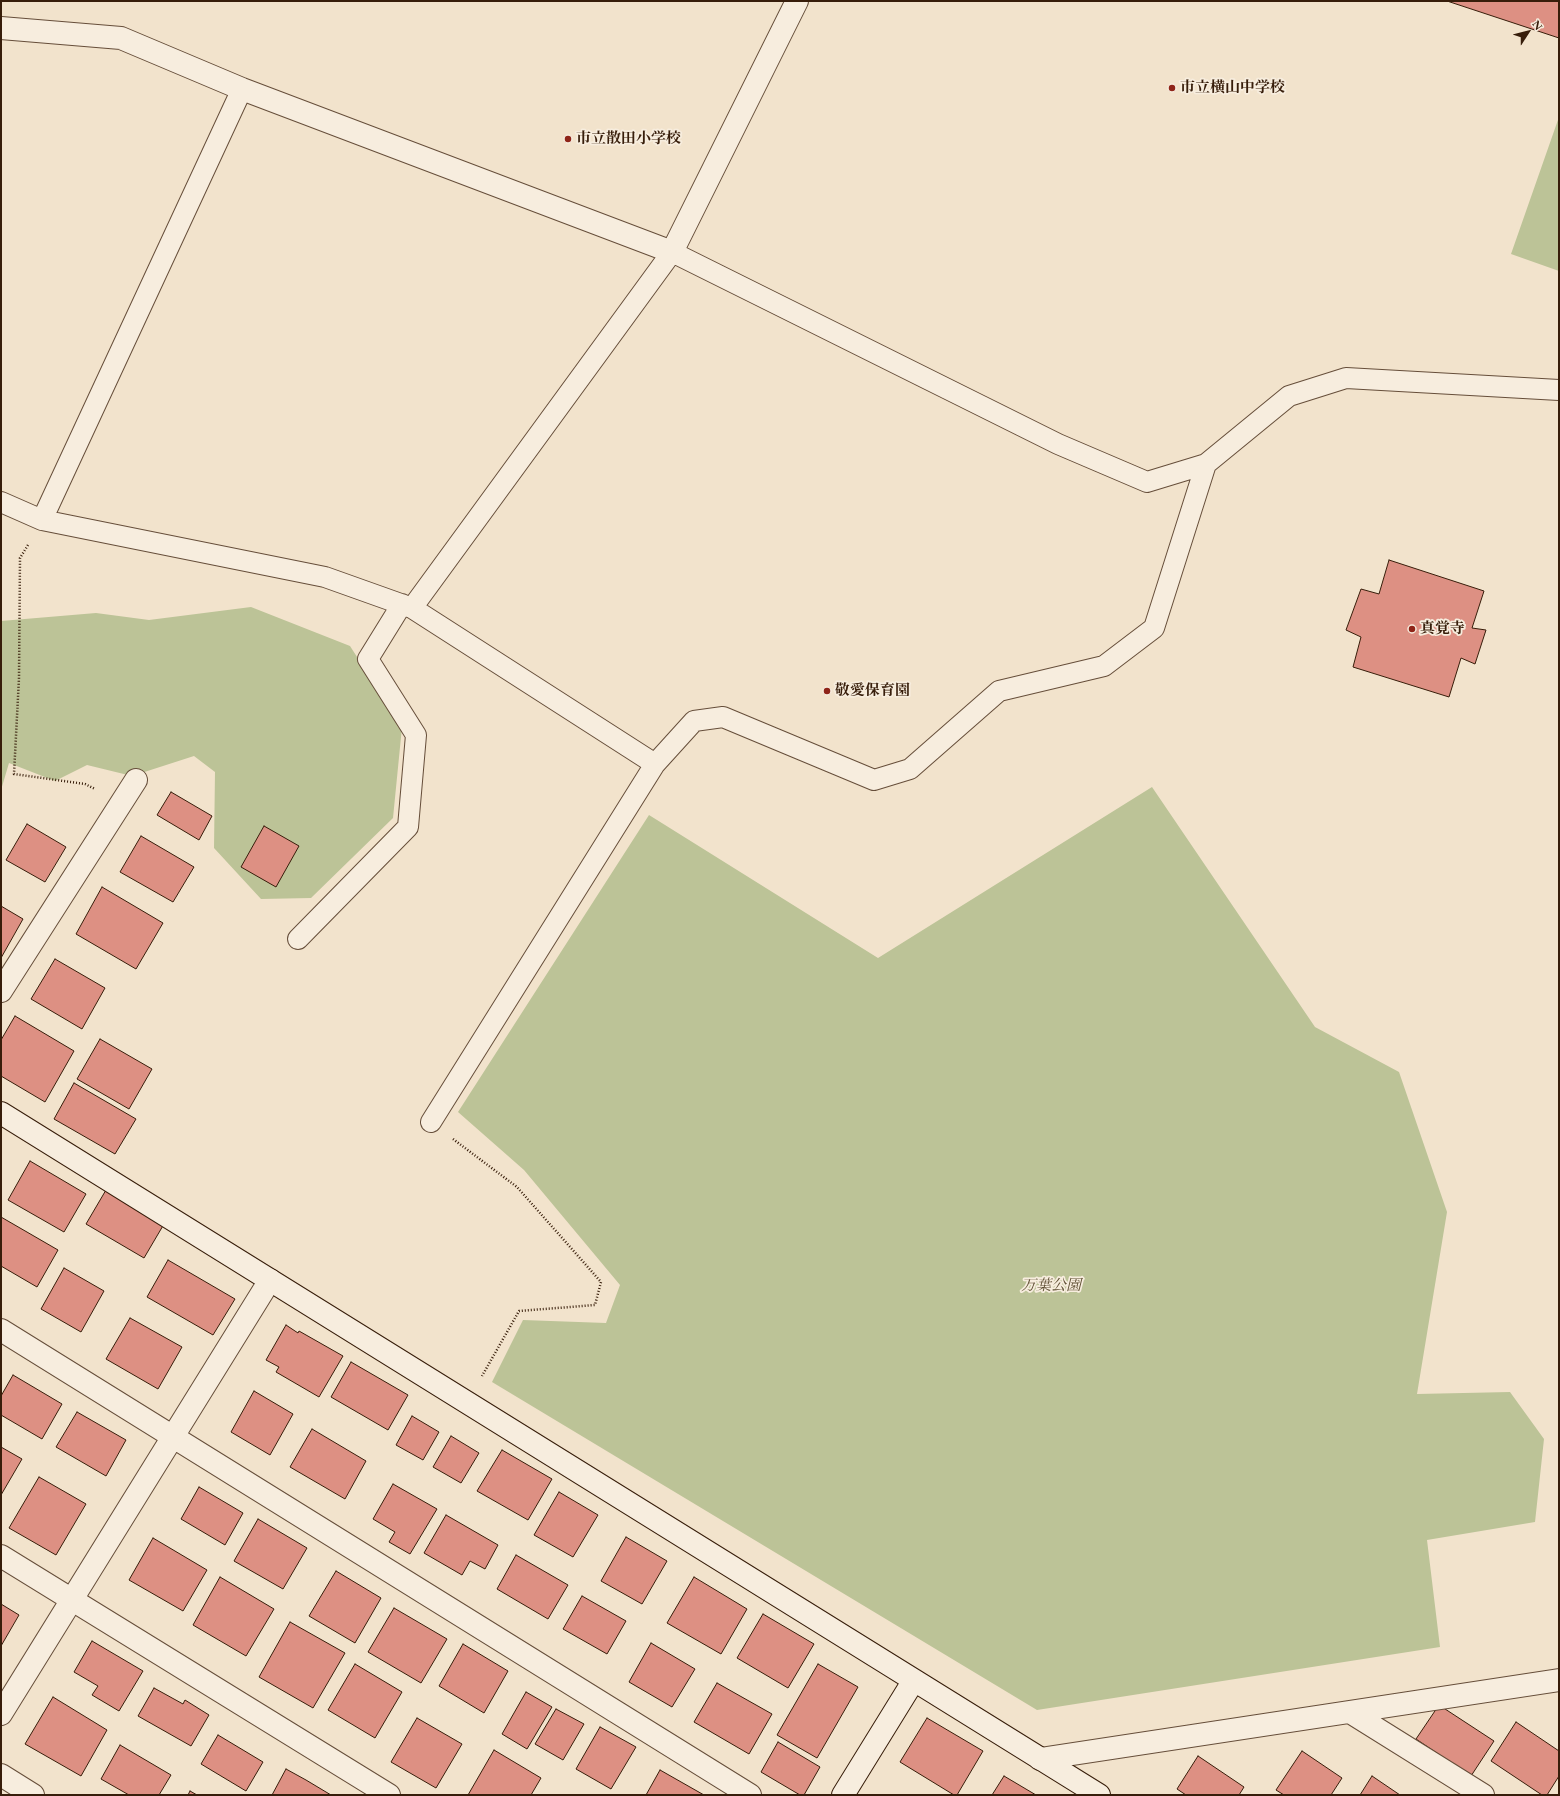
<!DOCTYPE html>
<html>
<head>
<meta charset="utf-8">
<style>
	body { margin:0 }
	#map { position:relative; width:1560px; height:1796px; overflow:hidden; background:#f2e3cc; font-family:"EB Garamond",serif }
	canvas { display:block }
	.frame { position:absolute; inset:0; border:2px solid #371d0a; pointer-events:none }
	.north { position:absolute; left:1508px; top:12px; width:40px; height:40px; -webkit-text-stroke:3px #f7edde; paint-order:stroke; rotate:54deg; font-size:11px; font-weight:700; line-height:16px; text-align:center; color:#371d0a }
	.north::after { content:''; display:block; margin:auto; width:14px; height:18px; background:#371d0a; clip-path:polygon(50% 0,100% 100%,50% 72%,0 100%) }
</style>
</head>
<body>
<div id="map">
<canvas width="1560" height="1796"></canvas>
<div class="frame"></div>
<div class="north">N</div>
</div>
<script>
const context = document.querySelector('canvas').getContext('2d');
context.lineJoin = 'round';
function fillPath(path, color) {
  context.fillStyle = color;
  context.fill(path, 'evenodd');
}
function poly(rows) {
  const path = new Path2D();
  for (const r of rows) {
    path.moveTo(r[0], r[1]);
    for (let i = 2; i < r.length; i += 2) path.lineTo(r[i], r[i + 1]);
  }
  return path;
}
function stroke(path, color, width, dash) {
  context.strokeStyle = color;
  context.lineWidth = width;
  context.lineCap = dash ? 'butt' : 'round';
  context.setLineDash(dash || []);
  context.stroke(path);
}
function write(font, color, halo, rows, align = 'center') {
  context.font = font + ' "EB Garamond","Noto Serif JP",serif';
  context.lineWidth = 3.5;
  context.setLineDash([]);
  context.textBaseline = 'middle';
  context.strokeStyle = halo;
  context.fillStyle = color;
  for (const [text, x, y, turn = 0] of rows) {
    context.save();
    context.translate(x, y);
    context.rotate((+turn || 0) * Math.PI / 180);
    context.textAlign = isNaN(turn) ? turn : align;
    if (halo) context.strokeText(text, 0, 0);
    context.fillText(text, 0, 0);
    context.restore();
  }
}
fillPath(poly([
	[1559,117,1559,271,1511,254],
	[251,607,350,646,402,727,393,818,311,898,261,899,214,848,215,772,194,756,132,776,87,765,55,781,9,763,1,790,1,621,96,613,149,620],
	[1152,787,1315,1027,1399,1072,1447,1212,1417,1394,1510,1392,1544,1439,1535,1522,1427,1540,1440,1647,1037,1710,492,1382,523,1320,606,1323,620,1285,524,1170,458,1112,649,815,878,958]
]), '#bcc397');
const building = poly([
	[1447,1,1559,1,1559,38,1447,1],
	[1389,560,1484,591,1472,628,1486,630,1475,664,1461,658,1449,697,1353,667,1361,637,1346,630,1361,589,1379,594,1389,560],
	[171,792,212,816,199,840,157,815,171,792],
	[27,824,66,847,45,882,6,860,27,824],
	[264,826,299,846,276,887,241,867,264,826],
	[141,836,194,867,173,902,120,872,141,836],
	[102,887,163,923,136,969,76,934,102,887],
	[1,906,23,919,1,958,1,906],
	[55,959,105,988,82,1029,31,999,55,959],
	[15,1016,74,1051,45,1102,1,1076,1,1040,15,1016],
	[100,1039,152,1069,129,1109,77,1079,100,1039],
	[74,1083,136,1119,115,1154,54,1119,74,1083],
	[30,1161,86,1194,64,1232,8,1200,30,1161],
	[106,1190,164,1224,144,1258,86,1224,106,1190],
	[1,1217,58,1250,37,1287,1,1266,1,1217],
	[168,1260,235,1299,213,1335,147,1297,168,1260],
	[64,1268,104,1291,81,1332,41,1309,64,1268],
	[130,1318,182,1347,158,1389,106,1359,130,1318],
	[286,1325,298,1333,299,1331,343,1356,319,1397,276,1372,279,1367,266,1360,286,1325],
	[351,1362,408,1395,388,1430,331,1397,351,1362],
	[13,1375,62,1404,42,1439,1,1415,1,1396,13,1375],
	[254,1391,293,1414,270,1455,231,1432,254,1391],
	[77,1412,126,1440,106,1476,56,1447,77,1412],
	[412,1416,439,1432,423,1460,396,1445,412,1416],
	[312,1429,366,1461,345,1499,290,1467,312,1429],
	[451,1436,479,1453,461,1483,433,1467,451,1436],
	[1,1447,22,1459,1,1495,1,1447],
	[502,1450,552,1479,528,1520,477,1491,502,1450],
	[39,1477,86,1504,56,1555,9,1528,39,1477],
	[393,1484,437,1509,410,1554,389,1542,395,1532,373,1519,393,1484],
	[199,1487,243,1513,225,1545,181,1519,199,1487],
	[559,1492,598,1515,573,1557,534,1535,559,1492],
	[446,1515,498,1545,485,1569,470,1561,462,1575,424,1553,446,1515],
	[258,1519,307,1548,283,1589,234,1561,258,1519],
	[626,1537,667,1561,642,1604,601,1581,626,1537],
	[153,1538,207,1570,183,1611,129,1580,153,1538],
	[516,1555,568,1585,548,1619,497,1589,516,1555],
	[336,1571,381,1598,355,1643,309,1616,336,1571],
	[220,1577,274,1609,246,1656,193,1625,220,1577],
	[694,1577,747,1609,721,1654,667,1623,694,1577],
	[582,1596,626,1621,607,1654,563,1629,582,1596],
	[1,1604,19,1615,1,1646,1,1604],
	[394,1608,447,1639,421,1683,368,1652,394,1608],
	[763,1614,814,1644,788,1688,737,1658,763,1614],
	[290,1622,345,1653,313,1708,259,1677,290,1622],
	[92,1641,143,1671,119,1711,92,1695,98,1686,74,1672,92,1641],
	[651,1643,695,1669,672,1707,629,1682,651,1643],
	[463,1644,508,1671,484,1713,439,1686,463,1644],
	[355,1664,402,1692,375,1738,328,1710,355,1664],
	[818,1664,858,1687,817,1758,777,1735,818,1664],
	[717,1683,772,1714,749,1754,694,1722,717,1683],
	[154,1688,183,1704,185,1700,209,1715,191,1746,138,1716,154,1688],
	[526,1692,552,1707,527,1749,502,1734,526,1692],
	[53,1697,107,1730,81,1776,25,1744,53,1697],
	[1439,1705,1494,1741,1471,1776,1416,1739,1439,1705],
	[556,1709,584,1724,563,1760,535,1744,556,1709],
	[417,1718,462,1744,436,1788,391,1762,417,1718],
	[927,1718,983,1751,957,1795,954,1795,900,1762,927,1718],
	[1516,1722,1559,1751,1559,1776,1547,1795,1542,1795,1491,1761,1516,1722],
	[600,1727,636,1747,611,1789,576,1769,600,1727],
	[218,1735,263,1762,246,1791,201,1764,218,1735],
	[778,1742,820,1767,804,1795,800,1795,761,1772,778,1742],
	[120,1745,171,1775,159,1795,129,1795,101,1779,120,1745],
	[494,1750,541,1778,531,1795,468,1795,494,1750],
	[1302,1751,1342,1778,1331,1795,1284,1795,1276,1790,1302,1751],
	[1198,1756,1244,1787,1239,1795,1186,1795,1177,1789,1198,1756],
	[286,1769,306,1780,331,1795,272,1795,286,1769],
	[660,1770,704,1795,646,1795,660,1770],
	[1004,1776,1036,1795,992,1795,1004,1776],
	[1372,1776,1400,1795,1360,1795,1372,1776],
	[190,1791,197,1795,188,1795,190,1791]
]);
fillPath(building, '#dd9083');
stroke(building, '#371d0a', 1);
const lane = poly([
	[1,502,42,520,242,89],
	[42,520,325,577,412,608,655,764,694,721,723,717,874,780,910,769,999,691,1104,666,1154,628,1206,464],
	[412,608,672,252,1058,444,1147,482,1206,464,1289,396,1346,378,1559,390],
	[298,939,408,827,416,735,368,659,402,604],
	[431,1122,655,764]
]);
const street = poly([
	[1,28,121,38,242,89,672,252,797,1],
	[1,991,136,780],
	[1,1330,750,1795],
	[1,1556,389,1795],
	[1350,1712,1483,1795],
	[1,1714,270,1280],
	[1040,1759,1559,1680],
	[1,1775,33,1795]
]);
const secondary = poly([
	[1,1113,1099,1795],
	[843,1795,914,1680]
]);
stroke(lane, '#664e3a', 22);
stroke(street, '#664e3a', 24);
stroke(secondary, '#371d0a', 24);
stroke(poly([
	[28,545,20,558,19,678,14,774,85,784,95,789],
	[453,1139,517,1187,601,1282,595,1305,519,1311,482,1376]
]), '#371d0a', 2.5, [1, 2]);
stroke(lane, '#f7edde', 20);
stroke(street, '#f7edde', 22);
stroke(secondary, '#f7edde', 22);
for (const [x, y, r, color] of [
	[1172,88,4,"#8f2418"],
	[568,139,4,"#8f2418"],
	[1412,629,4,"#8f2418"],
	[827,691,4,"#8f2418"]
]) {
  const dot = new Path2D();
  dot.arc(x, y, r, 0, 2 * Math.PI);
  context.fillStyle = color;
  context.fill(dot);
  stroke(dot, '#f7edde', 1.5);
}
write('bold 15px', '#371d0a', '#f7edde', [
	["市立横山中学校",1180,88],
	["市立散田小学校",576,139],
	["真覚寺",1420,629],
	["敬愛保育園",835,691]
], 'left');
write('italic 15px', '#5f4f34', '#f7edde', [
	["万葉公園",1051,1286]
]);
</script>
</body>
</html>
